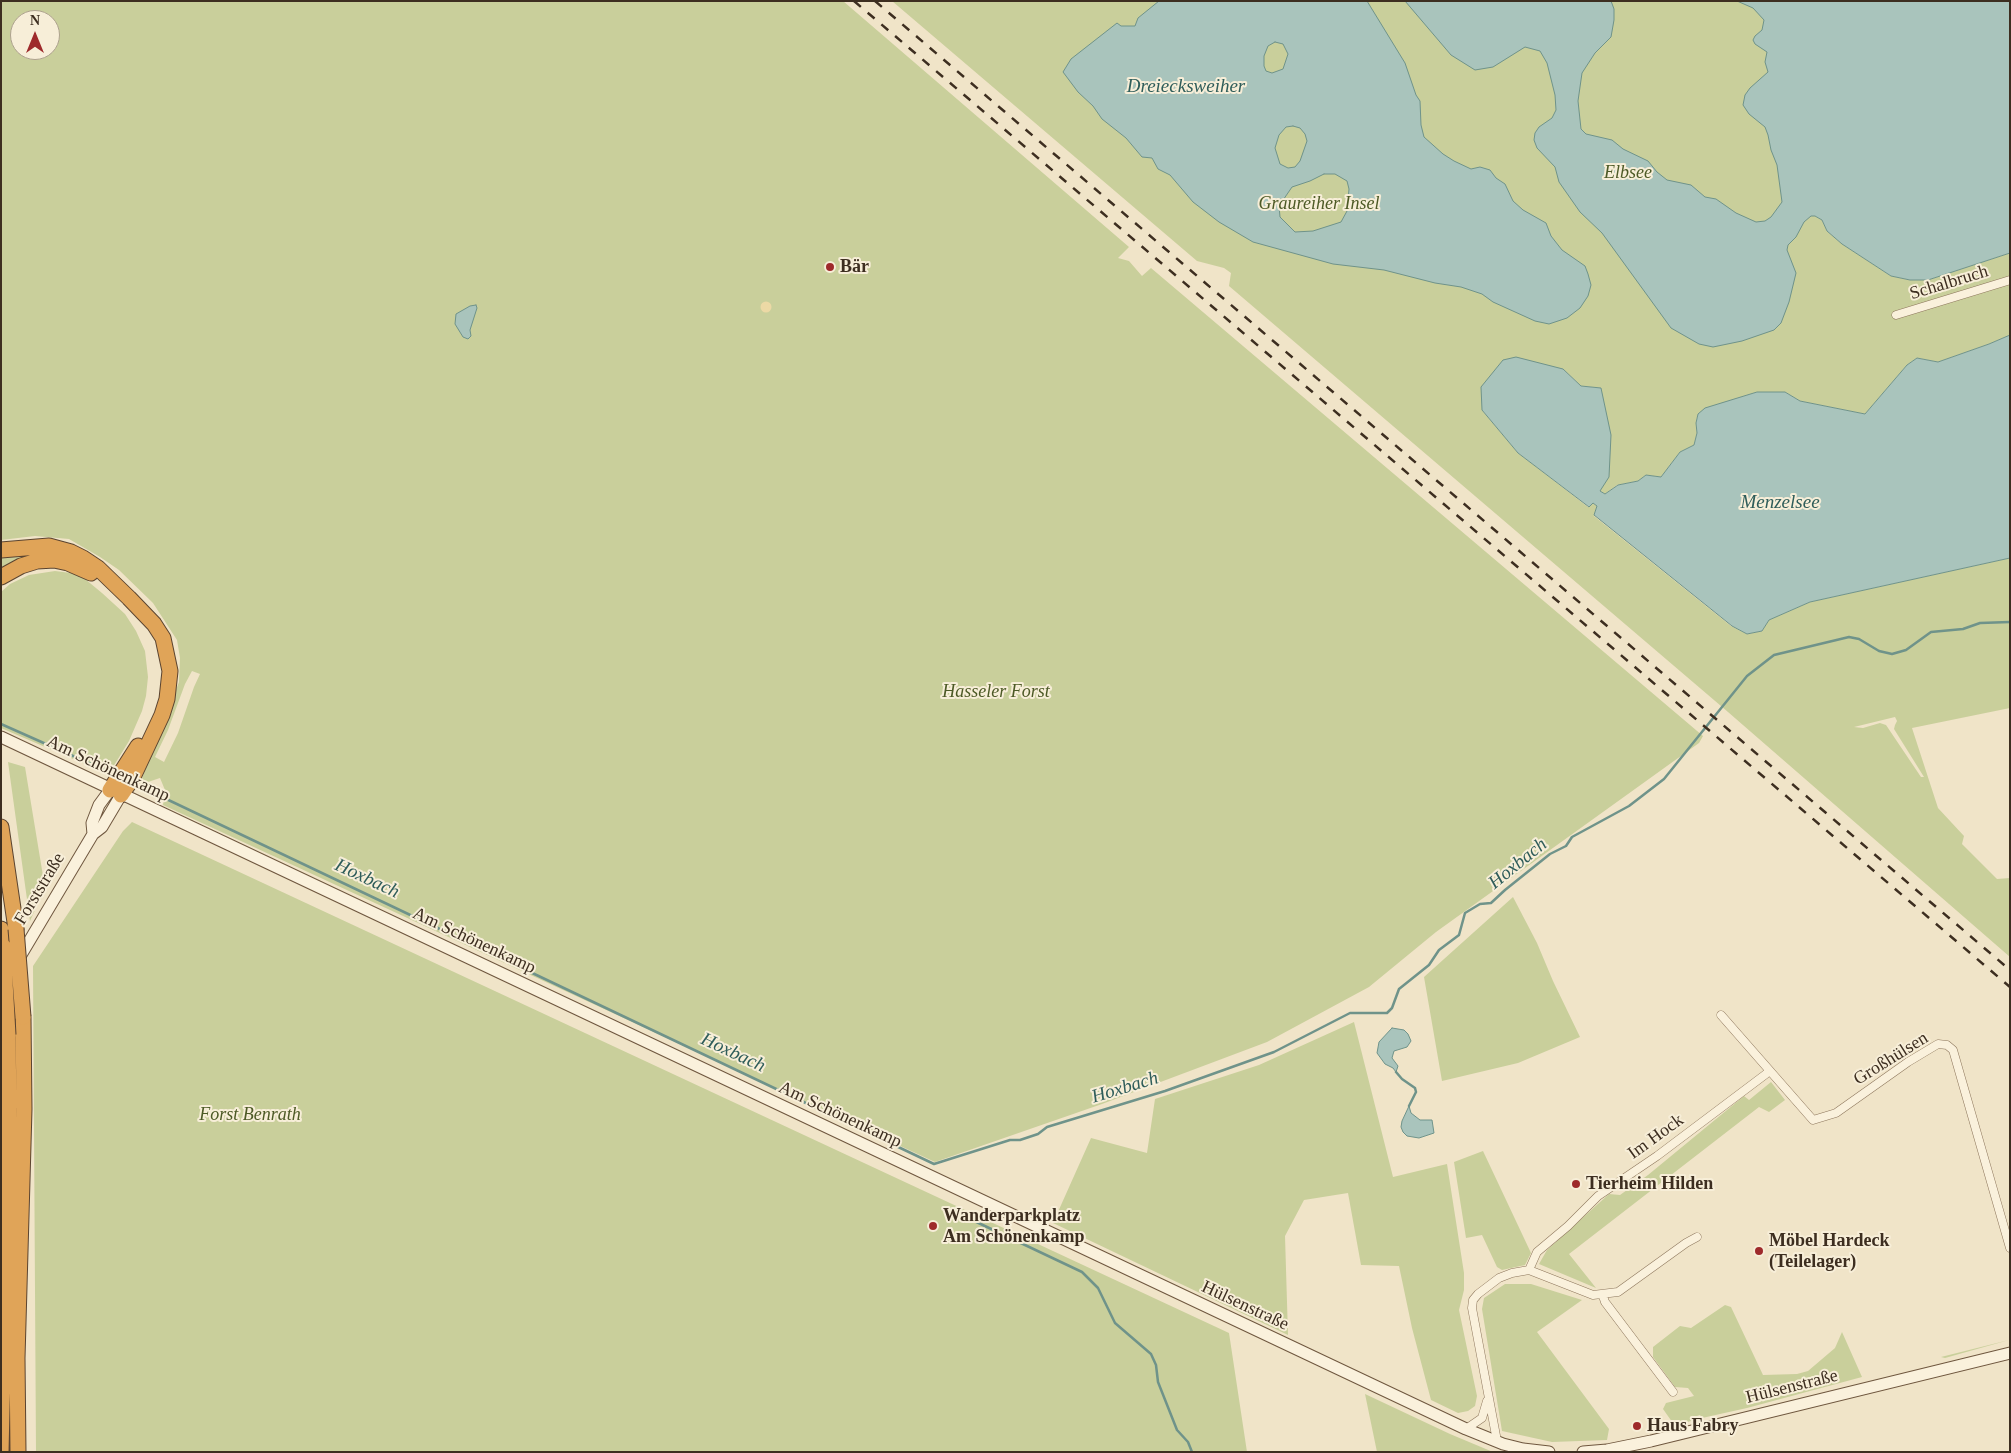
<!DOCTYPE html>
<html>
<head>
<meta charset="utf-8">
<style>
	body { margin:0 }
	#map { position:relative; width:2011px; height:1453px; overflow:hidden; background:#f0e4c8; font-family:Georgia,serif }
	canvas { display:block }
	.frame { position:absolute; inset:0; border:2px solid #3d2e20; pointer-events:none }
	.north { position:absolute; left:10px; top:10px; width:50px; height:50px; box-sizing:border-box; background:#f7eed8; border:1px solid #ada18e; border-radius:50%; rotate:0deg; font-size:14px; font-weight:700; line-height:20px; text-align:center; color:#3d2e20 }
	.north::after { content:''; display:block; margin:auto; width:18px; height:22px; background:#9e2a2b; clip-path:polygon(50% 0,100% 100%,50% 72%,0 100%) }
</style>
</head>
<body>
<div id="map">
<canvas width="2011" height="1453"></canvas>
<div class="frame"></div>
<div class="north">N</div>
</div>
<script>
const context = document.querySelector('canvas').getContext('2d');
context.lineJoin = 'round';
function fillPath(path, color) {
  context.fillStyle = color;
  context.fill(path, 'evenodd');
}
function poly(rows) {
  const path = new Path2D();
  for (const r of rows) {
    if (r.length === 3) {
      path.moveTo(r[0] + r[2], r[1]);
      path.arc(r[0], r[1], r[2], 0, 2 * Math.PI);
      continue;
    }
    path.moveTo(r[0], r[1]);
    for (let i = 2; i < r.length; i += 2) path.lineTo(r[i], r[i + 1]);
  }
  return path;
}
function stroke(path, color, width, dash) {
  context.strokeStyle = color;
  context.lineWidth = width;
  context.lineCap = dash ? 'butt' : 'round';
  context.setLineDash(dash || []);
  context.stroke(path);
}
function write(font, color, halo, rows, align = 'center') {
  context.font = font + ' Georgia,serif';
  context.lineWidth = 4;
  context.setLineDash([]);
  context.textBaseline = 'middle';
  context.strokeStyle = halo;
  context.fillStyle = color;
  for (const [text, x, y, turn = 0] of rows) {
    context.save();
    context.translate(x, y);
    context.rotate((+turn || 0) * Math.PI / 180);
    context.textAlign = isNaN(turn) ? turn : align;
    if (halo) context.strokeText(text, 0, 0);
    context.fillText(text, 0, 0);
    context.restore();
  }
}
fillPath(poly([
	[1,1,843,1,1129,247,1118,258,1129,261,1142,276,1151,268,1703,736,1699,743,1436,932,1369,987,1267,1042,1102,1104,935,1162,163,805,165,790,160,778,145,783,142,778,179,682,180,658,177,640,153,603,119,570,100,557,69,539,35,536,1,540],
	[20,20,50,20,50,50,20,50],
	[192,671,200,674,194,687,178,733,164,762,155,757,168,730,185,684],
	[892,1,1784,1,1811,216,1815,216,1822,220,1827,231,1842,244,1891,276,1910,280,1928,280,2010,253,2010,335,1989,344,1938,362,1917,358,1907,365,1865,414,1800,401,1785,392,1757,392,1698,414,1696,422,1697,433,1694,445,1680,452,1661,477,1646,475,1638,481,1617,485,1605,494,1600,491,1600,388,1581,386,1563,369,1482,410,1518,453,1588,507,1593,503,1597,506,1594,516,1731,626,1747,634,1762,631,1769,620,1810,602,2010,558,2010,708,1912,728,1938,808,1964,836,1962,844,1997,879,2010,878,2010,957,1728,712,1229,286,1231,273,1224,268,1197,261],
	[1895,717,1897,721,1895,725,1894,729,1924,777,1921,777,1886,725,1880,723,1863,728,1854,727],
	[23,551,70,560,1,575,1,555],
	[55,571,79,574,102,593,125,614,136,631,145,651,148,677,146,696,142,711,129,741,113,767,101,771,1,728,1,592,10,584,29,575],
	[8,762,25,767,45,888,30,921],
	[132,822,1229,1333,1247,1452,36,1452,33,966,123,831],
	[1513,897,1537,943,1553,981,1580,1037,1518,1063,1442,1081,1424,977],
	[1354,1022,1393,1177,1447,1164,1464,1273,1464,1290,1459,1310,1477,1396,1475,1406,1468,1411,1458,1413,1431,1400,1412,1328,1399,1266,1361,1265,1348,1193,1304,1200,1285,1236,1288,1335,1053,1223,1091,1138,1147,1153,1155,1099,1259,1065],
	[1771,1082,1785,1100,1769,1112,1759,1107,1569,1254,1596,1288,1539,1264,1547,1250,1609,1194,1620,1195,1648,1175,1744,1096,1749,1100],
	[1483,1151,1531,1253,1525,1265,1502,1270,1497,1267,1482,1235,1466,1238,1454,1162],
	[1505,1284,1531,1284,1582,1300,1537,1332,1609,1429,1607,1440,1552,1442,1502,1431,1482,1309,1484,1298],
	[1725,1305,1731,1307,1763,1375,1797,1374,1808,1371,1835,1348,1842,1332,1862,1377,1747,1408,1702,1418,1700,1415,1694,1417,1694,1420,1675,1426,1663,1409,1666,1403,1694,1396,1688,1388,1675,1387,1653,1357,1653,1347,1680,1326,1691,1328],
	[2009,1340,1945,1358,1941,1357],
	[1365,1394,1450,1434,1493,1452,1377,1452]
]), '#c9cf9b');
fillPath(poly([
	[766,307,5.5]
]), '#ecd9a5');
const water = poly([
	[1159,1,1367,1,1405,63,1416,95,1420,101,1421,125,1424,137,1443,154,1454,161,1471,169,1480,167,1490,170,1496,178,1505,184,1513,201,1523,210,1546,223,1551,236,1562,250,1585,266,1588,274,1591,285,1588,296,1580,308,1567,318,1549,324,1535,321,1493,302,1482,294,1461,287,1435,283,1384,270,1333,264,1253,242,1219,222,1193,202,1170,175,1158,169,1152,158,1142,157,1126,138,1102,119,1093,106,1078,92,1063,72,1071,59,1117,23,1121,26,1135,26,1138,18,1159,1],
	[1275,42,1283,44,1288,54,1283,69,1272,73,1266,71,1264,66,1264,56,1268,46,1275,42],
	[1293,126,1300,128,1305,134,1307,141,1300,161,1295,167,1288,168,1280,164,1275,148,1279,135,1286,127,1293,126],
	[1324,174,1335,174,1347,181,1349,189,1347,211,1341,222,1313,231,1295,232,1280,217,1279,206,1292,187,1310,181,1324,174],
	[1405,1,1611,1,1614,9,1614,20,1611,37,1595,53,1582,73,1578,101,1581,129,1586,134,1612,140,1623,149,1648,161,1657,172,1667,180,1691,185,1705,197,1716,199,1736,213,1756,222,1765,221,1771,217,1782,202,1777,165,1771,150,1768,135,1765,127,1749,114,1743,105,1745,95,1750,88,1768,72,1765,62,1767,52,1755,44,1753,40,1755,36,1762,30,1764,20,1753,8,1737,1,2010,1,2010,253,1928,280,1910,280,1891,276,1842,244,1827,231,1822,220,1815,216,1811,216,1804,222,1796,237,1788,245,1787,250,1796,273,1789,302,1781,323,1774,330,1742,341,1713,347,1699,344,1671,328,1602,233,1580,212,1559,182,1555,167,1537,148,1534,140,1535,133,1539,127,1552,118,1556,110,1555,95,1547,63,1540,51,1525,47,1493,67,1475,70,1451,55,1405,1],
	[476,305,477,308,470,330,471,336,468,339,463,337,455,324,456,314,470,306,476,305],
	[2010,335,2010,558,1810,602,1769,620,1762,631,1747,634,1732,626,1594,515,1597,506,1593,503,1589,507,1518,453,1482,410,1481,387,1503,360,1516,357,1563,369,1581,386,1601,388,1611,435,1609,477,1600,491,1605,494,1618,485,1638,481,1646,475,1661,477,1680,452,1694,445,1697,433,1696,423,1698,414,1705,408,1757,392,1785,392,1800,401,1865,414,1907,365,1917,358,1938,362,1989,344,2010,335],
	[1392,1028,1404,1030,1408,1034,1411,1041,1407,1047,1394,1051,1392,1058,1398,1066,1396,1072,1393,1068,1385,1064,1377,1053,1379,1042,1392,1028],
	[1409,1106,1411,1113,1420,1120,1432,1120,1434,1133,1419,1138,1407,1136,1403,1132,1401,1127,1402,1121,1409,1106]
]);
fillPath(water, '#a9c4bc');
stroke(water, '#6f938a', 1);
stroke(poly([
	[1,724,109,772],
	[160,796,934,1164,1010,1140,1020,1140,1038,1134,1047,1127,1165,1091,1274,1052,1350,1013,1387,1013,1392,1008,1399,989,1429,965,1439,950,1459,935,1465,913,1480,904,1491,903,1505,890,1550,854,1566,846,1572,837,1629,806,1664,779,1747,676,1774,655,1849,637,1859,639,1879,651,1892,654,1906,650,1931,632,1963,629,1980,623,2010,622],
	[1396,1072,1402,1079,1415,1088,1416,1092,1409,1106],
	[968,1218,1082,1272,1098,1288,1115,1323,1151,1354,1156,1365,1158,1382,1177,1430,1188,1442,1192,1452]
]), '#6f938a', 2.5);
const minor = poly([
	[1896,315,2010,280],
	[1721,1015,1813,1120,1836,1113,1908,1062,1938,1044,1947,1045,1953,1050,2010,1248],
	[1529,1270,1537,1252,1568,1226,1598,1196,1657,1156,1766,1074],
	[1603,1296,1605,1302,1673,1392],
	[1466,1429,1482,1418,1487,1401],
	[1497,1441,1472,1308,1473,1300,1478,1294,1499,1278,1512,1273,1529,1270,1593,1295,1618,1292,1686,1243,1697,1237]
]);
const secondary = poly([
	[1,737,1466,1429,1503,1444,1523,1449,1549,1452],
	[93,834,92,823,99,805,110,790],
	[18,960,93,834,102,827,121,795],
	[1583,1452,1607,1450,1651,1441,2010,1353]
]);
const motorway = poly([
	[1,550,49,546,71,552,83,558,98,568,129,598,154,624,163,638,170,671,167,699,162,715,132,779,121,795],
	[1,577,21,566,37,561,54,560,68,563,91,573],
	[110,790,138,746],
	[1,827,16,929],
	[1,929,3,946],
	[1,1452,9,1106,8,1035,5,1024],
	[18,1452,17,1358,24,1109,23,1017]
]);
stroke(minor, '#8d765c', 9);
stroke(secondary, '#6f573f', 13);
stroke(motorway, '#5b4430', 17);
stroke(minor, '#faf1dc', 8);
stroke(secondary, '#faf1dc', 11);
stroke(motorway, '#e0a458', 15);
stroke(poly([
	[854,1,2010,987],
	[875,1,2010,970]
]), '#3d2e20', 2.5, [9, 9]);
const motorwayBridge = poly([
	[16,929,23,1017],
	[3,946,8,1035]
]);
stroke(motorwayBridge, '#5b4430', 17, []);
stroke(motorwayBridge, '#e0a458', 15);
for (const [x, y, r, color] of [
	[830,267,5,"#9e2a2b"],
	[1576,1184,5,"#9e2a2b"],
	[933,1226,5,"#9e2a2b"],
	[1759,1251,5,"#9e2a2b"],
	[1637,1426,5,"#9e2a2b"]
]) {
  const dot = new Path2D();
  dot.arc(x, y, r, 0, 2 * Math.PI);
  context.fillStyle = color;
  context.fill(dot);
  stroke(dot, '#f7eed8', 2);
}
write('italic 18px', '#4d5a26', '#f7eed8', [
	["Elbsee",1628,173],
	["Graureiher Insel",1319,204],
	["Hasseler Forst",996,692],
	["Forst Benrath",250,1115]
]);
write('bold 18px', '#3d2e20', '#f7eed8', [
	["Bär",840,267],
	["Tierheim Hilden",1586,1184],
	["Wanderparkplatz",943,1216],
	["Am Schönenkamp",943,1237],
	["Möbel Hardeck",1769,1241],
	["(Teilelager)",1769,1262],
	["Haus Fabry",1647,1426]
], 'left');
write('18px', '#3d2e20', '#f7eed8', [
	["Schalbruch",1949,283,-17],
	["Am Schönenkamp",108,769,25],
	["Forststraße",40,889,-59],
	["Am Schönenkamp",474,941,25],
	["Großhülsen",1891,1059,-32],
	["Am Schönenkamp",840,1115,25],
	["Im Hock",1656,1137,-36],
	["Hülsenstraße",1245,1306,25],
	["Hülsenstraße",1792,1387,-14]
]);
write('italic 19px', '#2f5d5a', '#f7eed8', [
	["Dreiecksweiher",1186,87],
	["Menzelsee",1780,503],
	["Hoxbach",1518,864,-39],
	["Hoxbach",367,879,25],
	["Hoxbach",733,1053,25],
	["Hoxbach",1125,1088,-17]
]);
</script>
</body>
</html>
